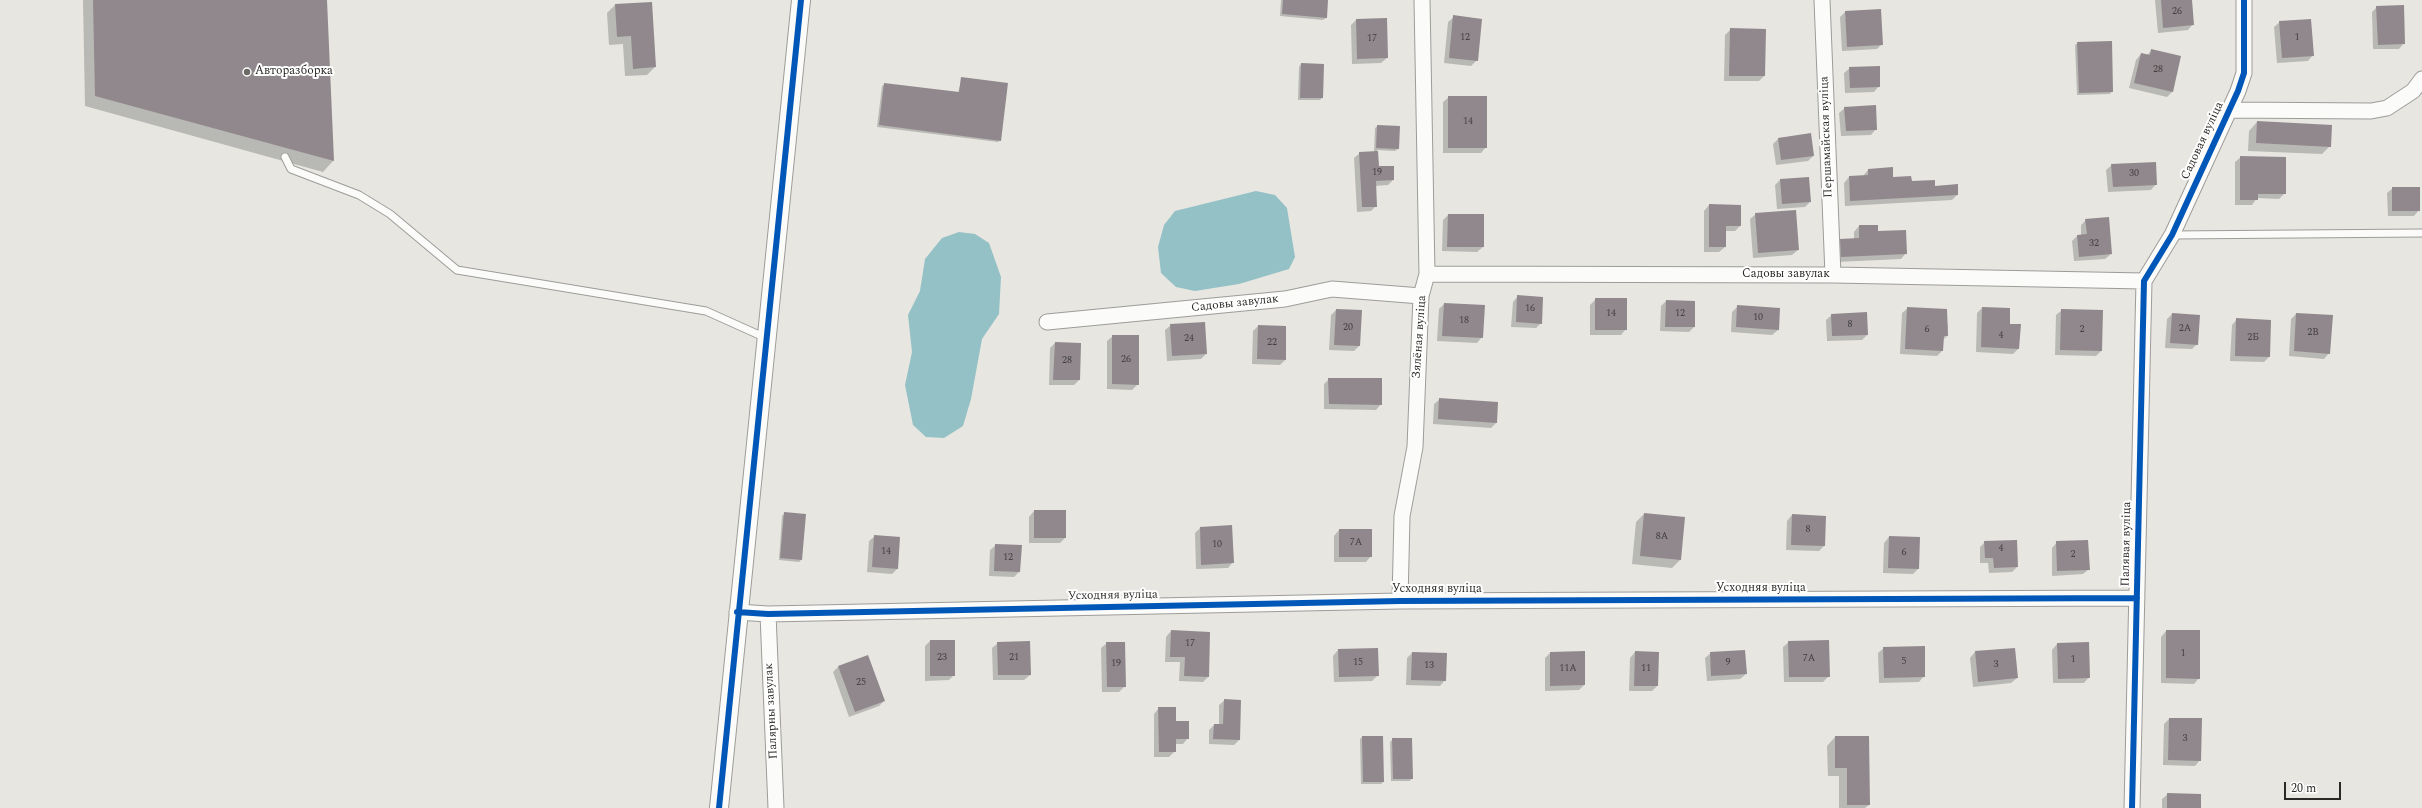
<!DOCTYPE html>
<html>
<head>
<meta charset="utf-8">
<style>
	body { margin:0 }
	#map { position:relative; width:2422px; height:808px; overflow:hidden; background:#e7e6e1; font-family:Spectral,serif }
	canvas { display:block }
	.scale { position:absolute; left:2284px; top:782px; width:57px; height:18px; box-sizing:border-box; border:2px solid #2a2926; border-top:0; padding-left:5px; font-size:12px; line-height:14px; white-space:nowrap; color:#2a2926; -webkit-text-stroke:3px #fff; paint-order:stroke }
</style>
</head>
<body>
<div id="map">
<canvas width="2422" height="808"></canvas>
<div class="scale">20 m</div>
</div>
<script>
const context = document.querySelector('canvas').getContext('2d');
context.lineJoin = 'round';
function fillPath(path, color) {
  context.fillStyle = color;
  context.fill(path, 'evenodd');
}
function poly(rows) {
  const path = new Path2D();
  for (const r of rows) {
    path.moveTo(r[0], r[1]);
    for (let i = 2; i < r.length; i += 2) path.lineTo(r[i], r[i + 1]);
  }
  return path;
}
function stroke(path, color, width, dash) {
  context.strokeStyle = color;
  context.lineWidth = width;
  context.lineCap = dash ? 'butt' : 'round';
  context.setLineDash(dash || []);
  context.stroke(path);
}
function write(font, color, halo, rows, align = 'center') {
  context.font = font + ' Spectral,serif';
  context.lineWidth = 4;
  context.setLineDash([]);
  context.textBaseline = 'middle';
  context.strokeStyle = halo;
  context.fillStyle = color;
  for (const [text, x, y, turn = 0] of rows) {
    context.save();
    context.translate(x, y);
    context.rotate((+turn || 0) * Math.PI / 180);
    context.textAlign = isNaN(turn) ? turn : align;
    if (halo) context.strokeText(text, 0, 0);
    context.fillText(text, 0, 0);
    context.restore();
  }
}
fillPath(poly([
	[1256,191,1275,195,1287,208,1295,257,1289,269,1239,284,1195,291,1176,287,1161,273,1158,247,1164,225,1175,211],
	[959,232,975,234,989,243,1001,277,999,314,982,339,971,399,963,426,944,438,926,437,913,425,905,385,912,352,908,315,920,291,925,259,942,238]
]), '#94c1c6');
fillPath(poly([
	[83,0,326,0,333,161,323,172,85,106],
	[1281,0,1327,0,1326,18,1323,20,1280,16],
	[2155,0,2191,0,2193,24,2188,30,2158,33],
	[615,5,655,67,647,75,625,76,623,44,609,45,607,13],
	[2377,7,2404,43,2399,49,2373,49,2372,12],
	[1845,12,1882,44,1877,49,1842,51,1840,17],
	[1454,17,1477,60,1471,66,1444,63,1448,22],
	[1356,20,1387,58,1381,63,1352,64,1351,25],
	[2280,22,2313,55,2308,61,2277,63,2274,27],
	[1731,29,1764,76,1759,81,1724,81,1725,35],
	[2078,43,2112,91,2110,94,2077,95,2075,45],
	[2152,50,2172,92,2167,97,2129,88,2136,60,2141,54,2146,56],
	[1301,64,1323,65,1322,98,1320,100,1298,100,1299,67],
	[1850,68,1879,86,1874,92,1845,93,1844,73],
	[962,78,1000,140,998,142,877,127,882,86,885,84,958,93],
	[1449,97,1486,147,1481,153,1443,153,1443,102],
	[1845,108,1876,129,1871,135,1841,136,1839,113],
	[2257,122,2330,146,2322,154,2248,151,2249,131],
	[1378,126,1398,149,1395,151,1377,150,1378,167,1393,167,1393,180,1388,185,1375,186,1376,206,1371,211,1357,212,1354,158,1360,153,1374,152,1375,128],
	[1778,139,1813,156,1808,161,1776,165,1773,144],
	[2241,157,2285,193,2279,199,2257,198,2252,205,2235,205,2235,162],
	[2112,165,2156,184,2151,190,2108,192,2106,170],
	[1868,170,1892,178,1935,187,1957,195,1952,200,1845,206,1844,183,1849,177,1863,176],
	[1808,178,1810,202,1805,207,1777,209,1775,185,1780,180],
	[2393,188,2419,210,2414,216,2388,216,2387,193],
	[1709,205,1740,226,1735,231,1725,231,1725,247,1719,252,1704,252,1704,211],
	[1756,214,1798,250,1792,255,1753,258,1750,219],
	[1448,215,1483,247,1477,252,1442,251,1443,220],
	[2086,220,2111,254,2105,259,2074,261,2072,241,2077,236,2081,235,2081,225],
	[1859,226,1877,232,1906,253,1901,259,1836,262,1835,245,1840,240,1854,239,1854,232],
	[1518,296,1541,323,1536,328,1511,327,1513,302],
	[1596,299,1626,329,1621,335,1590,335,1590,305],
	[1666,301,1694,327,1689,332,1660,331,1661,306],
	[1444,304,1482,337,1477,343,1437,341,1439,309],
	[1738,306,1778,330,1772,335,1731,332,1732,312],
	[1908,308,1948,325,1947,336,1943,340,1942,351,1937,356,1900,354,1902,313],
	[1982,308,2009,325,2018,349,2013,354,1976,352,1977,313],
	[1336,310,1359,346,1354,351,1329,350,1331,315],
	[2062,310,2101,351,2096,356,2055,355,2056,315],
	[1866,314,1867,335,1862,340,1827,341,1826,320,1832,315],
	[2172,314,2197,344,2192,349,2165,348,2167,319],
	[2296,314,2329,353,2324,359,2289,356,2291,319],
	[2237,319,2269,357,2264,362,2230,361,2232,325],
	[1171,325,1206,354,1201,359,1167,361,1165,330],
	[1258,326,1285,360,1280,365,1252,364,1253,331],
	[1113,336,1138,384,1132,390,1107,389,1107,341],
	[1055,343,1079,380,1074,385,1049,385,1050,348],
	[1329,379,1381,404,1376,410,1324,409,1324,384],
	[1440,399,1496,423,1491,428,1433,424,1434,404],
	[1034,511,1065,511,1065,538,1060,543,1029,543,1029,517],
	[785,513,801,560,799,562,779,560,782,516],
	[1644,514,1684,518,1680,560,1672,568,1632,564,1636,522],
	[1792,515,1824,546,1819,551,1786,550,1787,521],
	[1231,526,1233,562,1228,568,1196,569,1195,533,1200,528],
	[1339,530,1371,556,1366,562,1334,562,1334,536],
	[875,536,899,537,897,569,892,574,867,572,869,541],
	[1889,537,1918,569,1913,574,1883,573,1884,543],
	[1985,542,2017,567,2012,572,1989,573,1988,563,1980,563,1980,547],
	[2057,542,2089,569,2083,574,2052,576,2052,548],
	[996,545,1019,572,1014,577,989,576,990,550],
	[1171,631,1208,677,1203,682,1179,681,1180,662,1165,662,1166,637],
	[2166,631,2199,678,2194,684,2161,683,2161,637],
	[930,641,954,641,954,675,949,680,925,681,925,646],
	[1789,642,1829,676,1823,682,1784,682,1783,647],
	[998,643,1030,675,1024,680,993,680,992,648],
	[1107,643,1125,686,1119,692,1102,692,1101,648],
	[2057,644,2089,677,2084,683,2053,683,2052,650],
	[1884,648,1924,676,1919,682,1879,683,1878,653],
	[1338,650,1378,675,1372,681,1334,682,1333,656],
	[1635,652,1657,686,1652,691,1629,691,1630,658],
	[1975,652,2017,678,2011,683,1973,687,1970,658],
	[1412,653,1445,680,1440,686,1406,685,1407,658],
	[1550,653,1584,685,1579,690,1545,691,1545,658],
	[1711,653,1746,674,1740,679,1707,681,1705,658],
	[838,667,884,701,879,706,849,717,833,672],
	[1225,700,1239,740,1234,745,1209,744,1209,730,1214,725,1219,725,1219,705],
	[1159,708,1188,738,1183,744,1175,744,1175,751,1169,757,1154,757,1154,714],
	[2169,719,2200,760,2195,766,2163,765,2164,724],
	[1362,737,1383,782,1381,784,1361,784,1360,739],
	[1835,737,1869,805,1865,808,1839,808,1839,776,1828,776,1827,746],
	[1393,739,1412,778,1410,781,1391,781,1390,742],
	[2168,794,2200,808,2162,808,2162,799]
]), '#0003');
fillPath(poly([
	[93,0,327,0,334,161,95,96],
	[1283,0,1328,0,1327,18,1282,14],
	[2161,0,2192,0,2194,25,2163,28],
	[652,2,656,67,633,69,631,36,617,37,615,4],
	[2404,5,2405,44,2378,45,2376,6],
	[1881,9,1883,45,1847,47,1845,11],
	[1453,15,1482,19,1478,61,1449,58],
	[1387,18,1388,58,1357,59,1356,19],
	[2311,19,2314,56,2282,58,2279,21],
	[1730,28,1766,29,1765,76,1729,76],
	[2112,41,2113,92,2079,93,2077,42],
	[2151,49,2181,56,2173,92,2134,83,2141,53,2150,55],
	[1301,63,1324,64,1323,98,1300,98],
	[1880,66,1880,87,1850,88,1849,67],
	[961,77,1008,83,1001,141,879,125,884,83,959,92],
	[1448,96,1487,96,1487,148,1448,148],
	[1876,105,1877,130,1846,131,1844,107],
	[2257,121,2332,125,2331,147,2256,143],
	[1377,125,1400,126,1399,149,1376,148],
	[1811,133,1814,156,1781,160,1778,138],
	[1378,151,1379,166,1394,166,1394,180,1376,181,1377,207,1362,207,1359,152],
	[2240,156,2286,157,2286,194,2258,194,2258,200,2240,200],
	[2156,162,2157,185,2113,187,2111,164],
	[1893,167,1893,177,1911,176,1912,181,1935,180,1935,186,1958,184,1958,195,1850,201,1849,176,1868,175,1868,169],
	[1809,177,1811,202,1782,204,1780,179],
	[2392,187,2420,187,2420,211,2392,211],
	[1709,204,1741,205,1741,226,1726,226,1726,247,1709,247],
	[1796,210,1799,250,1758,253,1755,213],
	[1448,214,1484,214,1484,247,1447,247],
	[2109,217,2112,254,2079,257,2077,235,2087,234,2085,219],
	[1859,225,1878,225,1878,231,1906,230,1907,254,1841,257,1840,239,1859,238],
	[1517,295,1543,297,1542,324,1516,322],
	[1595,298,1627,298,1627,330,1595,330],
	[1666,300,1695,301,1695,327,1665,327],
	[1444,303,1485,305,1483,338,1442,336],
	[1737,305,1780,308,1779,330,1736,327],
	[1907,307,1947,309,1948,336,1944,336,1943,351,1905,349],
	[1982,307,2010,308,2010,324,2021,324,2019,349,1981,347],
	[1336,309,1362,310,1360,346,1334,345],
	[2061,309,2103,310,2102,351,2060,350],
	[1867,312,1868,335,1832,336,1831,314],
	[2172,313,2200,315,2198,345,2170,343],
	[2296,313,2333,315,2330,354,2294,351],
	[2236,318,2271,320,2270,357,2235,356],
	[1205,322,1207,354,1172,356,1170,324],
	[1258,325,1286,326,1286,360,1257,359],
	[1112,335,1139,335,1139,385,1112,384],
	[1055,342,1081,343,1080,380,1053,380],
	[1328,378,1382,378,1382,405,1329,404],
	[1439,398,1498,402,1497,423,1438,419],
	[1034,510,1066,510,1066,538,1034,538],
	[784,512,806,514,802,560,780,558],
	[1644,513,1685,517,1681,560,1640,556],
	[1792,514,1826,516,1825,546,1791,545],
	[1232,525,1234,563,1201,565,1200,527],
	[1339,529,1372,529,1372,557,1339,557],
	[874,535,900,537,898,569,872,567],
	[1889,536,1920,537,1919,569,1888,568],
	[2017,540,2018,567,1994,568,1993,558,1985,558,1984,541],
	[2088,540,2090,570,2057,571,2056,541],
	[995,544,1022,545,1020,572,994,571],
	[1171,630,1210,632,1209,677,1184,676,1185,657,1170,657],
	[2166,630,2200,630,2200,679,2166,678],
	[930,640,955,640,955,676,930,676],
	[1829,640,1830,677,1789,677,1788,641],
	[1030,641,1031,675,998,675,997,642],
	[1106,642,1125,642,1126,687,1107,687],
	[2089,642,2090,678,2058,679,2057,643],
	[1925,646,1925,677,1884,678,1883,647],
	[1378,648,1379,676,1339,677,1338,649],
	[2015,648,2018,678,1978,682,1975,651],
	[1745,650,1747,674,1711,676,1710,652],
	[1585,651,1585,685,1550,686,1550,652],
	[1635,651,1659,652,1658,686,1634,686],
	[1412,652,1447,653,1446,681,1411,680],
	[868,655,885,701,855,712,838,666],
	[1224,699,1241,700,1240,740,1213,739,1214,724,1223,724],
	[1158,707,1176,707,1176,721,1189,721,1189,739,1176,739,1176,752,1159,752],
	[2169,718,2202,718,2201,761,2168,760],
	[1362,736,1383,736,1384,782,1363,782],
	[1835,736,1869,736,1870,805,1847,805,1847,768,1835,768],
	[1392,738,1412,738,1413,779,1393,779],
	[2167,793,2201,794,2201,808,2167,808]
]), '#90888c');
const service = poly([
	[285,157,291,169,359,195,390,214,457,270,706,311,766,338],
	[2172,235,2422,233]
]);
const minor = poly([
	[1822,0,1833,275],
	[2229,110,2371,111,2387,108,2413,91,2422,79],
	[1427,274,1833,275,2144,281],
	[1047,322,1285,299,1332,289,1421,296],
	[1400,601,1402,516,1415,447,1421,296,1427,274,1422,0],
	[737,612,768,614,1400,601,2137,598],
	[768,614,776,808],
	[2132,808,2144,281,2172,235,2238,91,2244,73,2244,0]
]);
const tertiary = poly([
	[719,808,801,0]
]);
stroke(service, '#9d9c99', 9);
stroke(minor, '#9d9c99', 17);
stroke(tertiary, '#9d9c99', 20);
stroke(service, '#fbfbfa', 7);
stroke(minor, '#fbfbfa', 15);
stroke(tertiary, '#fbfbfa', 18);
stroke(poly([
	[737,612,768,614,1400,601,2137,598],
	[719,808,801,0],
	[2132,808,2144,281,2172,235,2238,91,2244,73,2244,0]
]), '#0057b8', 6);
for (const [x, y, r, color] of [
	[247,72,4,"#6c6b67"]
]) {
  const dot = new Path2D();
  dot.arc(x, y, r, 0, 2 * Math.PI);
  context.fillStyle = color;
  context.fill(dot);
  stroke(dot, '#fff', 1.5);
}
write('10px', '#444140', null, [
	["26",2177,12],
	["12",1465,38],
	["1",2297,38],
	["17",1372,39],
	["28",2158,70],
	["14",1468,122],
	["19",1377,173],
	["30",2134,174],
	["32",2094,244],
	["16",1530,309],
	["14",1611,314],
	["12",1680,314],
	["10",1758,318],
	["18",1464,321],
	["8",1850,325],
	["20",1348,328],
	["2А",2185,329],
	["6",1927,330],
	["2",2082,330],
	["2В",2313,333],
	["4",2001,336],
	["2Б",2253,338],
	["24",1189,339],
	["22",1272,343],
	["26",1126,360],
	["28",1067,361],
	["8",1808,530],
	["8А",1662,537],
	["7А",1356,543],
	["10",1217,545],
	["4",2001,549],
	["14",886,552],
	["6",1904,553],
	["2",2073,555],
	["12",1008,558],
	["17",1190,644],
	["1",2183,654],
	["23",942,658],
	["21",1014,658],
	["7А",1809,659],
	["1",2073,660],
	["5",1904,662],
	["15",1358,663],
	["9",1728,663],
	["19",1116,664],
	["3",1996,665],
	["13",1429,666],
	["11А",1568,669],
	["11",1646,669],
	["25",861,683],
	["3",2185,739]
]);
write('12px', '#2a2926', '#fff', [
	["Авторазборка",255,72]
], 'left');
write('12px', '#2a2926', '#fff', [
	["Першамайская вуліца",1827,137,-92],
	["Садовая вуліца",2203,141,-65],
	["Садовы завулак",1786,275],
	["Садовы завулак",1235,304,-6],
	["Зялёная вуліца",1420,337,-86],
	["Палявая вуліца",2127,544,-89],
	["Усходняя вуліца",1761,589],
	["Усходняя вуліца",1437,590],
	["Усходняя вуліца",1113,596,-1],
	["Палярны завулак",772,711,-93]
]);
</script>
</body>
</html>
